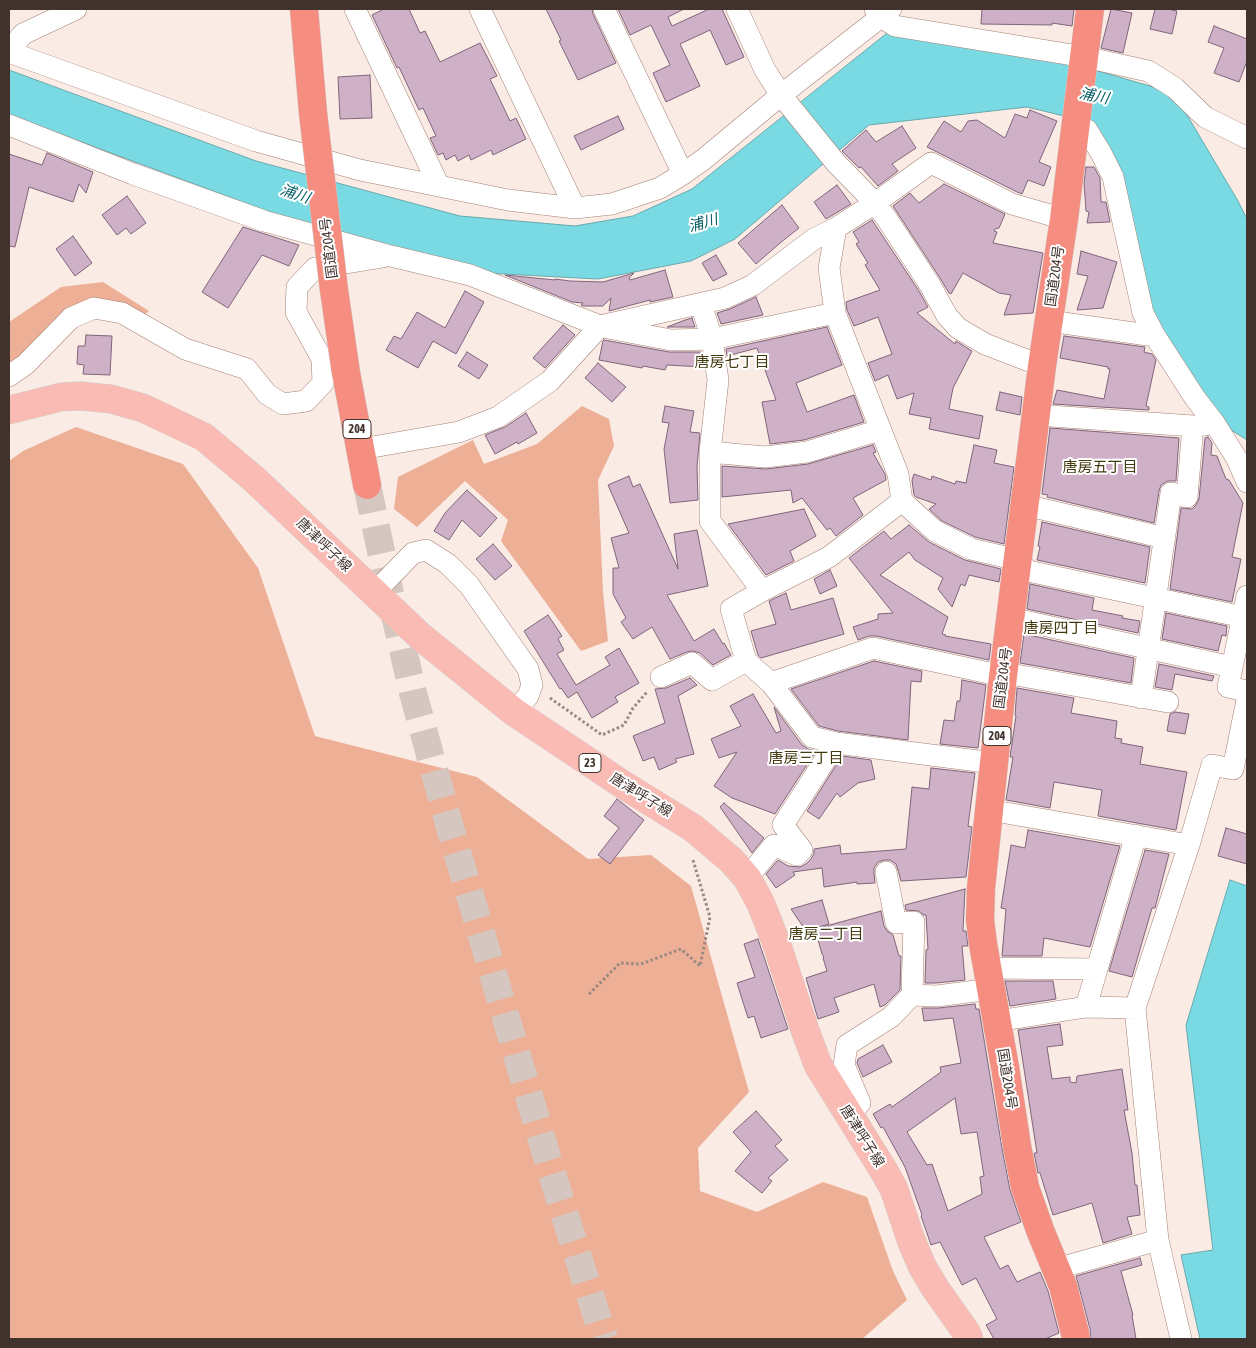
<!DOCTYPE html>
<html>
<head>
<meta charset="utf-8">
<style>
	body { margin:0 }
	#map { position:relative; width:1256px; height:1348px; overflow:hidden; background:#fbebe5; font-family:"Asap Condensed",sans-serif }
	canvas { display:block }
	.frame { position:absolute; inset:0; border:10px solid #41322d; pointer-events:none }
</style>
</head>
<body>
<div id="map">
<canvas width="1256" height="1348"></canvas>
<div class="frame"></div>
</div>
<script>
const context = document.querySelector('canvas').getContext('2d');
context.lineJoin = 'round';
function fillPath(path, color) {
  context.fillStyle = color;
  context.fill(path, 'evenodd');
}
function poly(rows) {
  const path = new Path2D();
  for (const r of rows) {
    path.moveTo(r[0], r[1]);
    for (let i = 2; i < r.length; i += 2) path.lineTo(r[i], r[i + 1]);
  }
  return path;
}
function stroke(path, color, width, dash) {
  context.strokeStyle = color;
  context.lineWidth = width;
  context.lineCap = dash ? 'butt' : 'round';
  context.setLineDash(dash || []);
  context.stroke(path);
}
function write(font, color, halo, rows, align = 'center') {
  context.font = font + ' "Asap Condensed","Noto Sans JP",sans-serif';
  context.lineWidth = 4;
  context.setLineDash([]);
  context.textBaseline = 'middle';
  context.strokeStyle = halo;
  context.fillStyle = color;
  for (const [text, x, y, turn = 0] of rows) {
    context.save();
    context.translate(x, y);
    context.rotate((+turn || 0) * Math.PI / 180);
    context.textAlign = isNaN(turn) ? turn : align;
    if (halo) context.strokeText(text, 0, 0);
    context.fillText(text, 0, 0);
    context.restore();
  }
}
fillPath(poly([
	[103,282,149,311,133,324,91,317,9,365,9,322,61,287],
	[582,406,609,419,614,446,598,480,603,592,608,641,581,651,501,541,508,520,465,481,417,527,394,509,398,477,473,440,484,464,537,444],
	[76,427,183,464,258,568,315,736,477,777,588,859,651,855,691,886,749,1092,698,1148,700,1191,757,1212,823,1182,867,1197,893,1271,907,1300,862,1339,9,1339,9,461,23,451]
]), '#edaf96');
const water = poly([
	[887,33,1060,60,1174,93,1238,201,1247,219,1247,440,1228,428,1146,314,1117,179,1068,117,1027,107,869,125,735,239,691,261,598,279,485,273,361,246,9,115,9,70,256,161,460,216,575,226,633,216,692,189,887,33],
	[1230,880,1247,886,1247,1339,1200,1339,1181,1255,1213,1250,1186,1025,1230,880]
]);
fillPath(water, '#79dae3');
stroke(water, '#68a8ac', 1);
const building = poly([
	[384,9,409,9,420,33,425,31,440,62,480,43,497,76,490,79,510,121,516,118,526,139,493,155,491,150,471,160,469,155,458,161,455,155,446,160,443,153,438,155,430,138,436,136,423,108,419,110,399,67,397,68,372,15,384,9],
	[546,9,592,9,593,14,616,63,578,80,559,41,561,40,546,9],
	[618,9,684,9,668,17,672,26,709,9,722,9,744,57,726,65,710,30,680,44,700,86,666,102,653,73,670,65,651,25,630,35,618,9],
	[982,9,1074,9,1072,26,1052,23,1052,25,981,24,982,9],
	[1111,9,1132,13,1123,53,1101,48,1111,9],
	[1155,9,1168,9,1177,11,1172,34,1150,29,1155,9],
	[1214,26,1247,39,1247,61,1239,82,1214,73,1224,48,1208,42,1214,26],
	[370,75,372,118,340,119,338,77,370,75],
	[1030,110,1057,121,1039,162,1051,167,1044,186,1028,180,1022,194,1017,192,927,147,944,121,961,132,968,121,977,120,1005,138,1015,114,1027,118,1030,110],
	[618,116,624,129,581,150,574,136,618,116],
	[902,126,916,148,892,164,898,171,878,186,861,167,859,168,842,151,866,130,876,142,902,126],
	[47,153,93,172,86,193,79,184,73,202,29,187,15,247,9,246,9,154,42,165,47,153],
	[1086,167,1094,167,1100,178,1101,202,1106,202,1110,222,1087,223,1089,212,1086,211,1084,183,1086,167],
	[944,184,1005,214,999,228,995,229,994,231,997,232,993,243,1043,253,1033,313,1004,315,1011,295,999,293,963,273,951,294,949,293,940,278,893,206,910,193,919,203,944,184],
	[837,185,851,204,826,219,814,202,837,185],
	[127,196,146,223,131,234,126,228,117,235,102,215,127,196],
	[782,205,799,228,780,243,756,264,738,243,782,205],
	[872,220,919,291,928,307,917,313,955,344,956,341,972,351,953,388,949,409,983,416,979,439,929,429,931,418,909,414,914,393,897,399,888,375,875,381,868,363,892,354,878,317,854,326,847,310,846,302,880,290,865,265,868,263,856,244,859,242,853,232,872,220],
	[243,227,299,245,289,266,262,255,228,308,202,292,243,227],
	[73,236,92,263,75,276,56,249,73,236],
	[1081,251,1117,262,1103,308,1077,310,1088,276,1077,274,1081,251],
	[716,255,727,274,713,281,702,263,716,255],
	[665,270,673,297,650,302,650,300,609,311,611,298,603,306,583,306,581,305,583,303,572,302,505,275,555,280,555,279,570,281,603,282,634,273,629,278,630,280,665,270],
	[465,291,484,302,456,354,433,341,418,368,386,350,394,336,401,339,417,312,445,328,465,291],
	[756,297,763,315,721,324,717,313,730,309,756,297],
	[692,318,695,327,667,327,685,320,692,318],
	[563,325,575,335,545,368,533,358,563,325],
	[827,327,842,365,796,383,807,412,854,395,864,422,804,440,770,444,762,402,776,400,757,348,727,356,726,349,827,327],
	[86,335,112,336,110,375,83,374,84,365,77,364,78,346,85,346,86,335],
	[1064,336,1145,347,1144,352,1152,354,1156,360,1146,406,1149,407,1149,410,1053,404,1057,390,1104,399,1110,369,1108,369,1108,367,1060,358,1064,336],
	[604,340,669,352,701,352,703,367,667,365,665,370,643,366,642,368,599,360,603,341,604,340],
	[467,352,488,365,479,379,458,366,467,352],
	[598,363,626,387,612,402,585,378,598,363],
	[1000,392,1022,397,1020,415,996,410,1000,392],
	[665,406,694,411,690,432,700,433,697,467,698,500,670,503,664,449,669,423,662,422,665,406],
	[526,413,537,433,518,444,517,442,495,454,485,435,505,427,526,413],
	[1050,428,1179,438,1176,481,1168,481,1161,485,1159,491,1154,523,1047,497,1048,495,1042,494,1050,428],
	[1208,437,1212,443,1211,455,1217,456,1226,479,1229,480,1243,503,1232,557,1241,559,1232,602,1170,589,1181,508,1192,509,1196,505,1199,499,1205,438,1208,437],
	[873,445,876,452,873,453,885,474,886,480,853,498,863,515,836,536,830,528,827,530,802,498,793,503,791,490,722,497,722,466,766,469,808,464,873,445],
	[974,445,997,450,994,463,1014,467,1004,544,975,537,942,521,929,509,936,504,916,497,914,495,912,480,914,474,931,480,932,476,955,484,956,481,966,483,974,445],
	[629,476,633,487,640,484,678,569,674,534,697,530,708,586,667,595,694,641,714,629,723,644,724,643,731,655,713,665,700,653,693,651,687,652,670,659,652,627,633,639,621,622,626,618,613,594,613,568,619,568,611,538,629,533,608,485,629,476],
	[467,490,497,518,480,537,462,520,449,540,434,531,445,513,467,490],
	[804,509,816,536,790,551,794,561,766,575,728,524,804,509],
	[1042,522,1150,547,1145,583,1037,560,1040,547,1038,546,1042,522],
	[909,525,929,542,965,560,1001,569,999,582,969,575,965,586,961,584,952,607,938,589,943,578,915,560,909,552,880,575,948,617,942,634,946,635,945,636,991,644,989,660,876,636,869,636,858,640,853,627,878,619,878,614,893,613,849,558,884,531,891,539,909,525],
	[493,544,512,566,495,580,476,559,493,544],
	[830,570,837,586,820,594,814,579,830,570],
	[1030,584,1094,598,1092,610,1123,616,1122,618,1140,621,1138,633,1027,609,1030,584],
	[786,593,791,610,833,598,844,634,761,658,758,655,751,631,776,624,769,601,786,593],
	[1166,613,1227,626,1226,636,1222,635,1218,651,1162,639,1166,613],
	[548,615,562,636,558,639,564,650,557,654,576,685,610,665,605,657,619,648,639,683,615,697,618,702,592,718,577,692,568,698,561,688,560,689,524,631,548,615],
	[1024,634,1134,658,1131,683,1020,663,1024,634],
	[874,661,922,671,921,682,911,681,908,740,838,731,819,726,791,689,874,661],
	[1159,664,1214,676,1212,681,1175,674,1172,690,1155,687,1159,664],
	[690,678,697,685,678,696,694,754,675,759,677,762,659,770,654,757,643,761,633,736,665,723,655,689,666,688,690,678],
	[962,680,986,685,978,748,940,744,944,720,954,721,957,701,960,701,962,680],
	[1017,688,1074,698,1071,713,1117,721,1115,738,1122,739,1121,743,1143,747,1140,764,1187,772,1176,830,1098,816,1102,790,1054,782,1050,808,1006,800,1013,757,1010,757,1016,716,1015,715,1017,688],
	[753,694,776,733,781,731,774,707,802,745,808,749,816,751,775,814,732,798,714,786,737,752,719,758,711,739,741,726,730,706,753,694],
	[1175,712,1189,714,1185,734,1167,731,1170,714,1175,712],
	[842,756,871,760,875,779,858,783,840,797,837,793,819,819,807,811,842,756],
	[931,768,975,773,968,826,972,827,966,877,901,881,898,870,896,864,890,860,884,860,878,862,874,868,874,874,875,883,857,884,857,882,824,887,822,868,793,872,795,875,776,888,766,874,778,860,788,866,800,867,806,864,811,859,814,854,814,849,840,845,841,854,906,849,912,787,929,789,931,768],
	[617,799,644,820,610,864,598,855,619,828,604,816,617,799],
	[724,803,764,838,752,853,720,807,724,803],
	[1226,828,1247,834,1247,864,1218,856,1226,828],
	[1028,830,1120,846,1090,947,1044,938,1042,956,1002,956,1006,909,1001,908,1011,845,1025,848,1028,830],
	[1145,850,1169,854,1155,908,1152,908,1132,977,1109,971,1145,850],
	[965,889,963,931,966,931,968,946,962,946,965,980,936,983,925,983,926,950,928,949,926,915,924,915,919,911,906,910,905,905,965,889],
	[822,900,829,924,806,931,791,909,822,900],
	[881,911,884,926,887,931,893,935,899,956,901,956,900,990,885,1005,880,1007,874,984,834,998,839,1012,818,1019,806,978,827,971,823,958,824,957,822,954,815,929,881,911],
	[758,939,788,1029,761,1038,754,1016,748,1018,737,983,755,977,744,944,758,939],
	[1005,981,1053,981,1056,999,1010,1006,1005,981],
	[975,1004,976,1009,979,1009,1002,1148,1010,1190,1021,1222,984,1237,1000,1269,1008,1265,1017,1282,1040,1272,1048,1291,1059,1333,1045,1339,994,1339,986,1325,997,1319,976,1278,962,1285,940,1242,931,1245,921,1216,922,1215,905,1167,883,1127,881,1128,873,1114,890,1104,892,1107,941,1072,940,1067,961,1063,953,1018,924,1021,922,1008,939,1008,975,1004],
	[955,1098,961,1134,977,1132,984,1176,980,1177,982,1194,948,1211,932,1164,927,1165,907,1132,955,1098],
	[1060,1024,1063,1045,1047,1047,1052,1079,1070,1077,1070,1082,1076,1083,1077,1076,1122,1069,1128,1110,1124,1110,1132,1153,1135,1185,1137,1185,1140,1215,1127,1217,1132,1234,1103,1243,1092,1203,1053,1215,1040,1173,1038,1173,1034,1153,1037,1153,1018,1030,1060,1024],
	[883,1045,892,1062,863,1077,857,1063,858,1059,883,1045],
	[756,1111,782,1140,775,1146,788,1160,768,1178,772,1181,762,1193,735,1171,751,1152,733,1132,756,1111],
	[1140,1258,1142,1265,1121,1271,1133,1315,1132,1315,1136,1339,1091,1339,1090,1329,1076,1276,1140,1258]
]);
fillPath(building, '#ceb0c7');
stroke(building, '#80657b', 1);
stroke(poly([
	[367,485,389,589,413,693,449,824,552,1174,604,1339]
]), '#d6c6c0', 28, [28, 14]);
const minor = poly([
	[355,9,439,186],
	[480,9,575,208],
	[604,9,683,174],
	[737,9,765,70,781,95,836,163,875,203,887,219,930,285,947,316,958,328,985,344,1042,366],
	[875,9,881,17,895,26,1085,57,1148,71,1175,88,1205,117,1247,138],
	[9,51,23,34,76,9],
	[9,52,256,141,360,170,508,200,575,208,612,204,660,188,683,174,704,159,781,95,891,9],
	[1076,124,1087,130,1101,153,1113,177,1143,313,1155,336,1195,398,1215,424,1237,459,1247,482],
	[9,125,133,174,264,221,391,256,470,275,600,326,550,381,498,417,459,432,361,449],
	[836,228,829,268,835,313,898,474,902,501,935,531,971,549,1018,560,1028,571,1243,617],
	[701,304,712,339,718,380,710,452],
	[1049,321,1155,336],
	[600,326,725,298,753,285,814,239,836,228,875,203,931,163,1012,204,1064,219],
	[608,328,671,340,712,339,835,313],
	[9,376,26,364,71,318,94,308,122,313,185,349,247,369,267,394,283,404,306,401,323,383,322,359,296,312,297,287,315,268,383,257],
	[1036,415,1193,426,1205,425],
	[902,501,829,557,762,591,731,609,746,661,771,683,873,648,1003,676,1016,675,1168,702],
	[1025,505,1165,538],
	[762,591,710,521,710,452,765,457,807,452,880,430],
	[374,593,413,553,426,550,448,564,469,585,528,669,532,685,528,696,514,712],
	[1247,596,1228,687,1247,691],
	[1011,618,1232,667],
	[661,677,692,663,712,680,746,661],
	[771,683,812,737,836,743,994,763],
	[1141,698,1171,493,1187,497,1193,426],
	[989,810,1189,845],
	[886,872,896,923,914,922,912,995,937,996,991,989],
	[747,878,774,845,797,855,802,850,783,825,836,743],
	[987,968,1097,969],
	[1086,1007,1136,835],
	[997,1021,1086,1007,1135,1008],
	[849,1116,860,1103,844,1065,847,1045,891,1017,912,995],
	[1056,1269,1158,1240],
	[1181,1339,1158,1240,1135,1008,1189,845,1212,765,1233,769,1247,700]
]);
const major = poly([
	[9,410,61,397,81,396,111,399,143,408,204,437,254,479,420,636,514,712,622,784,693,828,731,860,747,878,761,904,776,942,805,1030,818,1065,884,1171,894,1189,911,1240,922,1266,935,1288,966,1332,969,1339]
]);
const highway = poly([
	[346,373,367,485],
	[1076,1339,1075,1333,1063,1286,1040,1230,1025,1187,1017,1146,1005,1067,983,944,980,920,981,888,1003,676,1042,366,1064,219,1090,9]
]);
stroke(minor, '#a38174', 22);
stroke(major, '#d1cecd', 29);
stroke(highway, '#d1cecd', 29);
stroke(poly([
	[550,698,602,735,624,725,633,708,647,692],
	[589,994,620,963,641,964,681,949,700,966,710,917,693,860]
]), '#978882', 3, [2.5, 2.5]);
stroke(minor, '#fff', 21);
stroke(major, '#f9bbb3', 28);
stroke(highway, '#f58e80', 28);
const highwayBridge = poly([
	[304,9,313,113,334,290,346,373]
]);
stroke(highwayBridge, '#d1cecd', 29, []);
stroke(highwayBridge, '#f58e80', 28);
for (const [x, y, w] of [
	[357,429,28],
	[997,736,28],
	[590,763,22]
]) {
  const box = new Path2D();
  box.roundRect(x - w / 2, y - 9.5, w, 19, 4);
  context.fillStyle = '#fff';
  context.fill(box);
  stroke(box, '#41322d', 1);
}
write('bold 12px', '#41322d', null, [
	["204",357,429],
	["204",997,736],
	["23",590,763]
]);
write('14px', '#41322d', '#fff', [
	["国道204号",329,248,-97],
	["国道204号",1055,276,-82],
	["唐津呼子線",324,545,44],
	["国道204号",1003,678,-83],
	["唐津呼子線",641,795,32],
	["国道204号",1007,1079,81],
	["唐津呼子線",862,1136,58]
]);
write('italic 15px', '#065e65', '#fff', [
	["浦川",1094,96,11],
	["浦川",295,194,18],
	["浦川",703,223,-16]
]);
write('15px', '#443a11', '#fff', [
	["唐房七丁目",732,362],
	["唐房五丁目",1100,467],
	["唐房四丁目",1061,628],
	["唐房三丁目",806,758],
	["唐房二丁目",826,934]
]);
</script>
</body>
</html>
